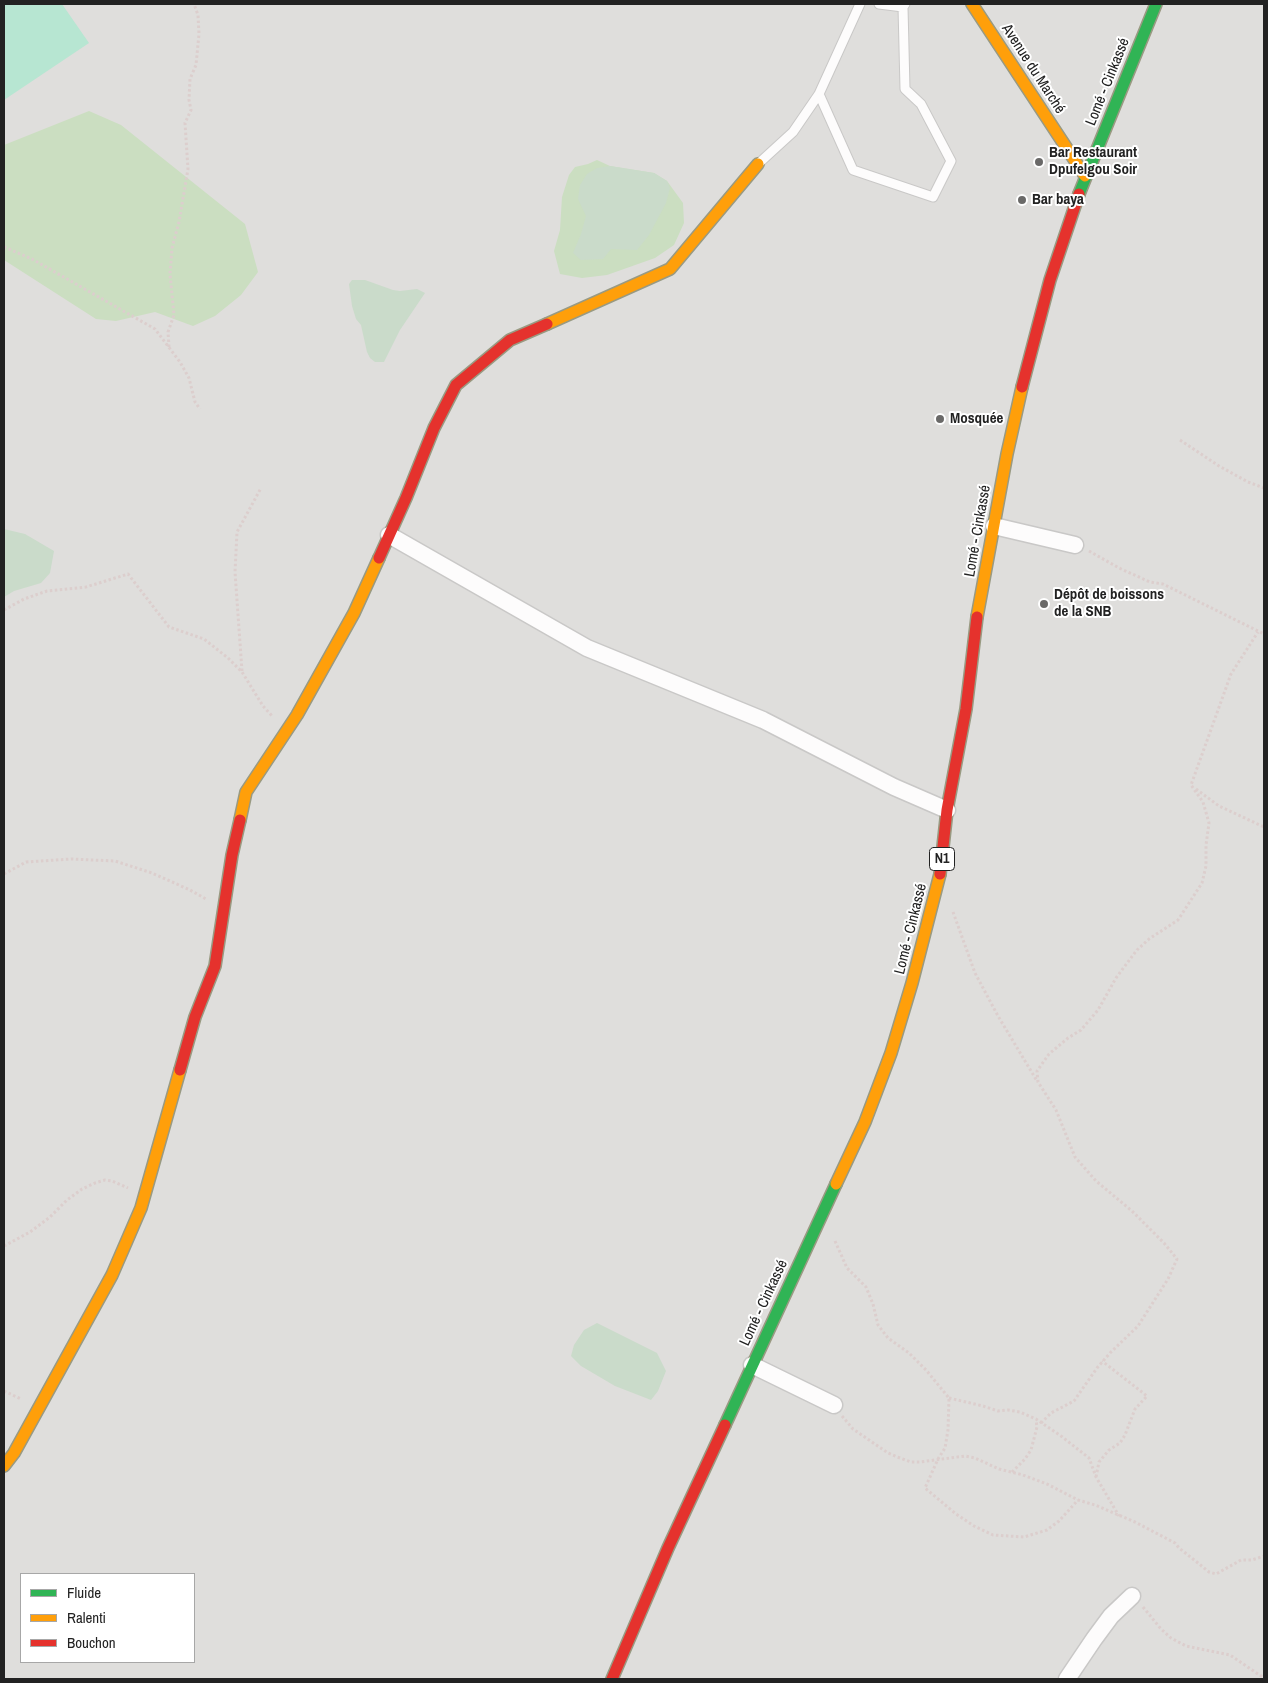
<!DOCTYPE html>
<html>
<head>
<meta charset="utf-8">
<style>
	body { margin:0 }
	#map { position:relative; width:1268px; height:1683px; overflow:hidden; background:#f0eeeb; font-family:"Archivo Narrow",sans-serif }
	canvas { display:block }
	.frame { position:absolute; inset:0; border:5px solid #222; pointer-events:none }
	.legend { position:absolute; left:20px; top:1573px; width:175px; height:90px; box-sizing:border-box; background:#fff; border:1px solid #a7a7a7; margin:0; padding:6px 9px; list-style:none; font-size:15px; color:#222 }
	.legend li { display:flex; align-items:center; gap:10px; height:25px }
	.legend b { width:25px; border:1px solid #a7a7a7 }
</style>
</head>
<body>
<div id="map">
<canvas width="1268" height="1683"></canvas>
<div class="frame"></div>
<ul class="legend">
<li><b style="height:6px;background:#30b455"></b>Fluide</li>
<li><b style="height:6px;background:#ff9f0a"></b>Ralenti</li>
<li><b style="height:6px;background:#e5322d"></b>Bouchon</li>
</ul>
</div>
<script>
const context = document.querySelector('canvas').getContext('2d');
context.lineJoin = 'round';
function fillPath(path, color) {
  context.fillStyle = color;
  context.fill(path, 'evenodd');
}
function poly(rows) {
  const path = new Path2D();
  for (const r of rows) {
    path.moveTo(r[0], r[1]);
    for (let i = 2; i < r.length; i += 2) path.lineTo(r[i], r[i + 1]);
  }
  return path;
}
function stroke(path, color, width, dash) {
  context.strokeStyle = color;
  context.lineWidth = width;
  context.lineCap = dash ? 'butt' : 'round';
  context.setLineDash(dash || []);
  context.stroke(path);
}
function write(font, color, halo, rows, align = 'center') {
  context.font = font + ' "Archivo Narrow",sans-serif';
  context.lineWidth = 4;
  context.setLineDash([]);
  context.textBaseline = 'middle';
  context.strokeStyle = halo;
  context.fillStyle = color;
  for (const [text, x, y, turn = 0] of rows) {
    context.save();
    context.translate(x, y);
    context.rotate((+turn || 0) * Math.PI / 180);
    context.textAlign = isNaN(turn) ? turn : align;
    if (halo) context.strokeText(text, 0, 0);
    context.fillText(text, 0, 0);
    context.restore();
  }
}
fillPath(poly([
	[4,4,1264,4,1264,1679,4,1679],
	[21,1574,194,1574,194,1662,21,1662]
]), '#dfdedc');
fillPath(poly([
	[89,111,121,125,245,224,258,272,241,295,215,316,193,326,155,312,116,321,96,319,4,260,4,145],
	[597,160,610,166,654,173,667,181,683,203,684,223,674,245,655,258,607,275,582,278,560,274,554,251,560,230,562,197,569,175,575,167,588,164]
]), '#cbdec1');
fillPath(poly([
	[610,166,654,173,667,181,670,188,666,203,649,235,637,250,611,249,603,259,581,260,573,253,581,234,586,216,578,199,580,185,587,174,597,168],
	[352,280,365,280,393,290,400,291,417,289,425,293,400,330,384,362,375,362,370,358,367,352,361,325,356,319,352,306,349,284],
	[4,529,25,534,54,551,50,573,41,583,14,591,4,597],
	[597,1323,657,1353,666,1371,658,1391,651,1400,615,1386,581,1366,571,1356,574,1345,584,1330]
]), '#cadbca');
fillPath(poly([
	[4,4,62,4,89,43,4,100]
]), '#b7e6d2');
const lane = poly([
	[879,4,903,7],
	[819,94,853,170,933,197,951,161,921,104,905,89,903,7,905,4],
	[758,164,793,132,819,94,860,4]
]);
const street = poly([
	[994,526,1075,545],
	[389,535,587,648,763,720,894,787,947,810],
	[752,1365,834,1405],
	[1067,1679,1094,1639,1111,1616,1132,1596]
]);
const fast = poly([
	[1079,194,1156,4],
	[725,1425,836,1184]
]);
const slow = poly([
	[972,4,1085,176],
	[547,324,670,269,758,164],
	[977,617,1007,454,1022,387],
	[240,820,246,792,297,715,354,613,379,558],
	[836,1184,865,1122,891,1053,912,983,940,874],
	[4,1466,14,1453,112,1275,141,1208,180,1070]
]);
const jam = poly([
	[1022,387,1050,280,1079,194],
	[379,558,406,498,434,428,456,385,510,340,547,324],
	[940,874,947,810,966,709,977,617],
	[180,1070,195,1017,215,966,232,855,240,820],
	[612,1679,668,1548,725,1425]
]);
stroke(lane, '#c9c8c7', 11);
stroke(street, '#c9c8c7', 19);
stroke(fast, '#999a82', 14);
stroke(slow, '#999a82', 14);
stroke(jam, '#999a82', 14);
stroke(poly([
	[4,247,32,259,155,329,180,362,189,378,195,402,200,409],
	[169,347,168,332,174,315,170,274,172,248,179,222,188,169,185,123,191,110,189,100,190,79,196,65,199,34,198,15,194,4],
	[1180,440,1219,466,1248,482,1264,488],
	[1089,551,1119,568,1150,582,1163,584,1264,634],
	[4,610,24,599,47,591,86,587,128,574,169,627,204,639,228,658,242,672,263,706,273,717],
	[242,671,235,572,237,532,261,488],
	[1196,789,1219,806,1264,827],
	[4,874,26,862,71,859,115,861,152,873,190,890,206,899],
	[953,912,975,973,998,1016,1037,1081],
	[835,1241,847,1268,866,1287,873,1304,878,1325,888,1338,909,1353,926,1370,949,1398,948,1430,945,1448,938,1459,925,1488,956,1514,974,1526,993,1535,1024,1537,1047,1530,1059,1521,1078,1500],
	[4,1246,30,1232,50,1217,67,1200,82,1189,95,1183,105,1180,112,1181,128,1188],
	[4,1391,21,1399],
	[949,1398,983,1406,998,1411,1008,1410,1020,1412,1036,1419,1061,1436,1089,1458,1096,1477,1119,1516],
	[842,1416,853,1429,888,1453,900,1458,911,1462,920,1462,965,1456,975,1458,999,1469,1023,1475,1047,1484,1078,1500,1095,1505,1135,1522,1175,1543,1179,1548,1198,1563,1209,1572,1216,1574,1241,1560,1252,1560,1264,1556],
	[1041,1423,1051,1413,1074,1401,1097,1368,1110,1353,1138,1326,1168,1279,1177,1259,1164,1243,1132,1211,1096,1181,1075,1157,1056,1110,1038,1082,1037,1071,1049,1054,1068,1038,1081,1030,1098,1010,1116,978,1137,950,1149,939,1178,920,1202,883,1206,866,1206,845,1209,823,1203,802,1191,785,1231,674,1258,632],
	[1012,1472,1025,1459,1031,1450,1037,1427,1036,1420],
	[1096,1477,1099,1462,1109,1450,1120,1443,1125,1435,1135,1409,1147,1396,1102,1361],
	[1143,1607,1161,1629,1171,1638,1186,1646,1230,1655,1264,1678]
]), '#dccecd', 3, [2.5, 2.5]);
stroke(lane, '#fdfcfc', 9);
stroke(street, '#fdfcfc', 16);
stroke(fast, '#30b455', 11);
stroke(slow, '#ff9f0a', 11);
stroke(jam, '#e5322d', 11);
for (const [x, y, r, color] of [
	[1039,162,5,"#6a6968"],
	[1022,200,5,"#6a6968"],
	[940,419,5,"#6a6968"],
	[1044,604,5,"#6a6968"]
]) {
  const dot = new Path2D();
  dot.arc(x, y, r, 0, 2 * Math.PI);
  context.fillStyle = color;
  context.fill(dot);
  stroke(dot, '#fff', 2);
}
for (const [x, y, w] of [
	[942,859,25]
]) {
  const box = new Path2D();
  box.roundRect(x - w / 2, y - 11.5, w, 23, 4);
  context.fillStyle = '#fff';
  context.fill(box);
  stroke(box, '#222', 1);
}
write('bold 14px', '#222', null, [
	["N1",942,859]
]);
write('15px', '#222', '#fff', [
	["Avenue du Marché",1033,69,57],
	["Lomé - Cinkassé",1108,82,-68],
	["Lomé - Cinkassé",978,531,-80],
	["Lomé - Cinkassé",911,929,-76],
	["Lomé - Cinkassé",764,1303,-65]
]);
write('bold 15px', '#222', '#fff', [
	["Bar Restaurant",1049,153],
	["Dpufelgou Soir",1049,170],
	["Bar baya",1032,200],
	["Mosquée",950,419],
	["Dépôt de boissons",1054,595],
	["de la SNB",1054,612]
], 'left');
</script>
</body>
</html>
